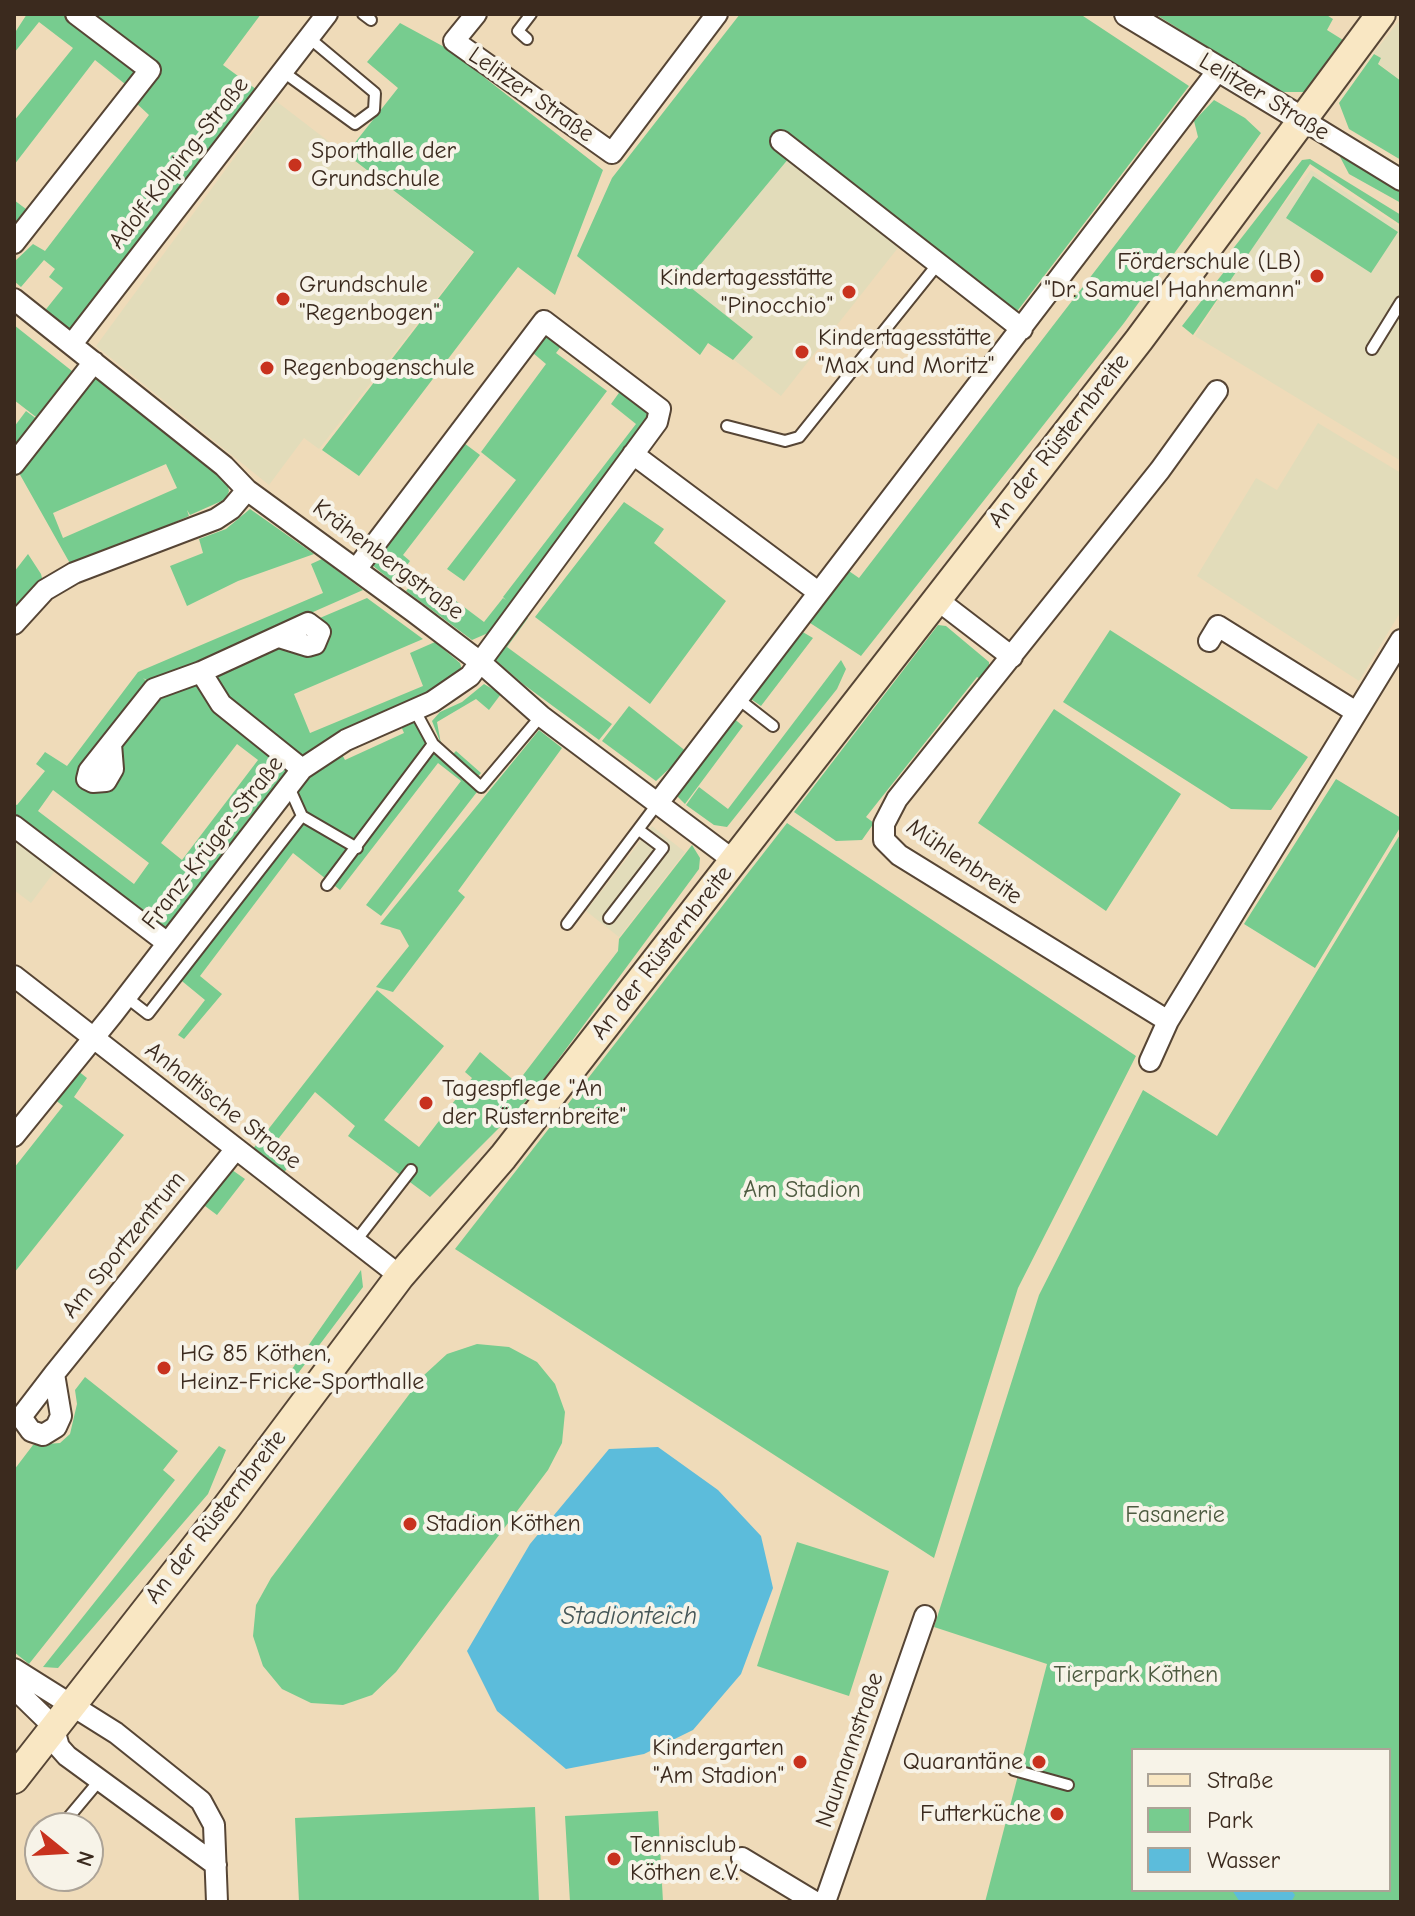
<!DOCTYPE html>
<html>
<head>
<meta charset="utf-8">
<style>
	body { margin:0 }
	#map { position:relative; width:1415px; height:1916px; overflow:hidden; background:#efdbb9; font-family:"Comic Neue",sans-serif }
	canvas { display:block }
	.frame { position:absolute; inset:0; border:16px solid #3b2a1e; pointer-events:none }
	.legend { position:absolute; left:1131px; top:1748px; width:260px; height:144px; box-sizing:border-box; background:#f7f3e8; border:2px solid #aca397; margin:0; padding:10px 14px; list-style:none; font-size:24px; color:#3b2a1e }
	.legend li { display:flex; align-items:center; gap:16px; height:40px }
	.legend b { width:40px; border:2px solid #aca397 }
	.north { position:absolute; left:24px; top:1812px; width:80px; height:80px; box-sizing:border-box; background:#f7f3e8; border:2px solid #aca397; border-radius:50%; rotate:108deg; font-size:22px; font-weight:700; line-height:32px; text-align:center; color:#3b2a1e }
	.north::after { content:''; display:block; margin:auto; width:28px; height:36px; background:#c8321e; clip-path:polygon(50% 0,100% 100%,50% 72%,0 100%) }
</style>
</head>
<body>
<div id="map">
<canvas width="1415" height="1916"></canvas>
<div class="frame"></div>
<ul class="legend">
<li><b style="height:10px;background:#f9e7c3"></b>Straße</li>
<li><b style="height:22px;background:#77cc8f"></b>Park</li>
<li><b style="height:22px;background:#5cbcdb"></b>Wasser</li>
</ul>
<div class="north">N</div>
</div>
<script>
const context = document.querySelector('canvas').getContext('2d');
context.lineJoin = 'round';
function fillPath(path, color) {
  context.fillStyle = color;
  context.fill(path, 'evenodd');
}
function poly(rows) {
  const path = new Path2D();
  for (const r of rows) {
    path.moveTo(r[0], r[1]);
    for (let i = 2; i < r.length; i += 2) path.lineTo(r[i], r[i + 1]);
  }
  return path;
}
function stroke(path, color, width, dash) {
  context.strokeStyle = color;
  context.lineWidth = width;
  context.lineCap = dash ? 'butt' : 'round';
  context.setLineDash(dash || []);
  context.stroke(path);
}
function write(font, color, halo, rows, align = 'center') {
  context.font = font + ' "Comic Neue",sans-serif';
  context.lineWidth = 8;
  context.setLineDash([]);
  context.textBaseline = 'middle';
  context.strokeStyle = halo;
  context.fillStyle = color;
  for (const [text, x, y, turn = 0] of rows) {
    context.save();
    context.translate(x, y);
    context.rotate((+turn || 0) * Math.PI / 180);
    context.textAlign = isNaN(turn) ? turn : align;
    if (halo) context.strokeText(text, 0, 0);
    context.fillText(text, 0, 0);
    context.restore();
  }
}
fillPath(poly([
	[1401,18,1401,81,1378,63,1381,58,1374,53],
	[276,101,473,252,319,449,304,438,269,485,96,346],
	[770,144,901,244,781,396,652,297],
	[1311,170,1401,228,1401,461,1195,336,1266,226],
	[1318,423,1401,473,1401,611,1359,681,1197,576,1256,478,1277,490],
	[652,826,685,852,619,937,586,911],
	[14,828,61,863,31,903,14,890]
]), '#e2dcba');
fillPath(poly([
	[27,14,261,14,223,65,264,95,72,344,39,318,63,288,49,277,55,269,44,260,21,287,14,281,14,262,33,244,45,251,149,115,135,102,14,243,14,200,26,209,125,84,95,60,14,165,14,121,73,48,39,22,14,53,14,34],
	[740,14,1080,14,1189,86,1015,314,799,146,685,283,753,337,733,360,708,343,700,355,577,256,612,178],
	[1155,14,1325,14,1333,19,1327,30,1343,40,1305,92,1280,92],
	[400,23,448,49,603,170,555,295,518,267,359,476,322,450,474,252,346,154,398,88,367,62],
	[1374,54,1381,58,1378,64,1401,81,1401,160,1349,129,1339,103],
	[1214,100,1245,118,1261,133,1124,323,861,656,807,621,846,569,859,578,1198,137,1194,121],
	[1338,153,1401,190,1401,203,1349,174],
	[1310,159,1401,215,1401,225,1310,164,1193,335,1182,326,1227,268,1232,250,1302,160],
	[1313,176,1398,232,1371,273,1286,218],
	[14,325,72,371,36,417,14,400],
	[555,333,565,341,556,353,607,391,464,581,447,569,516,480,481,452,546,364,533,353,543,339],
	[94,363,223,466,229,491,226,499,190,515,187,510,189,516,72,567,14,464,14,427,26,411,45,425],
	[166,464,177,488,63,538,53,513],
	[626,383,660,409,518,608,510,603,488,633,472,640,406,591,420,574,484,622,503,598,506,600,503,597,636,424,611,404],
	[464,443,480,455,403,555,410,561,394,583,372,565],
	[624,502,664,529,654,543,726,601,650,704,535,617],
	[250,509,314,554,238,581,187,606,170,566,203,553,199,539,226,529],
	[28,554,41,574,45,590,14,623,14,572],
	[322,559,363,590,152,683,143,678,155,689,273,641,308,647,308,623,367,598,423,639,294,694,310,733,423,686,410,653,435,642,460,663,463,674,414,709,449,758,456,751,481,773,474,781,480,788,381,916,366,905,461,781,438,763,340,890,293,853,200,976,222,994,184,1039,178,1035,205,1000,177,977,302,817,282,781,250,817,161,938,14,826,14,804,17,805,45,771,36,764,45,752,67,766,138,672,323,593,311,564],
	[397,717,404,733,345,760,337,745],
	[237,744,258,760,182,860,161,843],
	[53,790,149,863,134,884,38,811],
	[518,610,528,618,507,647,612,724,599,740,523,684,490,655],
	[938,625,946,626,989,662,989,670,982,680,977,677,866,817,874,823,862,840,836,841,794,812],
	[1110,630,1308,757,1271,810,1231,809,1063,702],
	[801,631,813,638,761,706,748,697],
	[841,660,846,669,837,689,727,827,714,825,686,805,699,787,728,809],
	[484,684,501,694,489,710,476,699,437,722,441,744,432,721,440,712,462,702],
	[629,706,687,752,656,781,602,741],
	[1054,709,1181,794,1106,911,978,823],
	[732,717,743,726,685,804,675,794],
	[539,730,562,748,458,891,465,897,393,992,376,987,409,946,400,930,380,924],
	[1336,779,1401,818,1401,826,1315,968,1244,924],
	[787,823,1136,1056,1018,1288,934,1558,455,1249],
	[1401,833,1401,1902,985,1902,1047,1664,934,1627,1039,1295,1143,1090,1217,1136],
	[1133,1750,1389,1750,1389,1890,1133,1890],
	[692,845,700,858,699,869,532,1095,430,1197,348,1136,355,1126,315,1092,275,1143,294,1159,280,1178,249,1154,377,990,444,1046,384,1120,419,1147,472,1078,465,1072,480,1052,517,1083,618,951,619,939],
	[68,1063,87,1078,74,1097,124,1135,14,1273,14,1168,63,1106,45,1092],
	[225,1165,245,1179,217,1215,197,1200],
	[361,1270,363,1287,293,1380,285,1379],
	[477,1344,509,1347,537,1362,555,1384,565,1412,562,1443,548,1470,396,1672,372,1695,343,1705,311,1703,282,1689,263,1666,253,1636,256,1605,271,1578,423,1376,447,1354],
	[85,1377,178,1451,163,1470,175,1480,29,1664,14,1652,14,1470,33,1445,60,1443,70,1434,77,1404,75,1390],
	[219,1446,226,1450,208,1494,58,1668,43,1667],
	[797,1542,889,1571,849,1696,757,1666],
	[535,1807,539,1902,299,1902,295,1818],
	[658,1811,663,1902,570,1902,565,1816]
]), '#77cc8f');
fillPath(poly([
	[658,1447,718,1490,761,1536,773,1588,741,1674,693,1730,644,1754,566,1769,497,1711,467,1651,530,1544,609,1449],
	[1232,1890,1291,1890,1295,1895,1291,1902,1240,1902]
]), '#5cbcdb');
const service = poly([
	[363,14,371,20],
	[527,39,518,31,531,14],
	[282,71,355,124,374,110,375,93,308,37],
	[1372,349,1401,302],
	[727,426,785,441,799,437,937,265],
	[737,698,773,726],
	[414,709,433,744,481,787,541,716],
	[289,787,302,816],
	[327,885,433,744],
	[609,918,663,848,639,830],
	[567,924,658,803],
	[126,997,148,1014,302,816,357,848],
	[355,1242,411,1170],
	[1014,1770,1068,1785],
	[68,1818,99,1781]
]);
const minor = poly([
	[476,14,454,41,612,153,717,14],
	[1303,120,1401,180],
	[781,141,1022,329],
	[14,243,150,70,76,14],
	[14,299,224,466,247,490,414,612,480,662,541,716,733,860],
	[72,344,327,14],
	[633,454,818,592],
	[14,464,94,362],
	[935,598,1012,657],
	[14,624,45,590,74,573,216,519,231,509,247,490],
	[279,637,308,646,315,644,320,632,308,623,201,672,221,704,302,769],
	[1209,641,1218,626,1356,712],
	[111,744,113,769,106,781,93,782,87,779,89,771,154,689,201,672],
	[658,803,1219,69],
	[14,826,166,942],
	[14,976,400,1276],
	[1168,1021,899,855,884,840,884,824,897,799,1160,470,1217,391],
	[1150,1061,1168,1021,1401,640],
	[14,1136,113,1014,302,769,346,740,432,702,470,676,657,422,660,409,544,321,357,568],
	[54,1374,61,1416,56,1427,43,1435,31,1431,21,1417,54,1374,235,1150],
	[14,1669,116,1733,201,1801,214,1825,217,1902],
	[14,1688,53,1726,59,1747,67,1756,216,1865],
	[742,1858,815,1902],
	[825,1902,925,1616]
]);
const tertiary = poly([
	[1127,14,1303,120]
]);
const secondary = poly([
	[14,1779,226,1508,400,1276,503,1157,1139,340,1381,14]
]);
stroke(service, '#564535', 14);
stroke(minor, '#564535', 24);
stroke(tertiary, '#564535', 28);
stroke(secondary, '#564535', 32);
stroke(service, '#fff', 10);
stroke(minor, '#fff', 20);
stroke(tertiary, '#fff', 24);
stroke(secondary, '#f9e7c3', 28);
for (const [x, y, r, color] of [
	[295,165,8,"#c8321e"],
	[1317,276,8,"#c8321e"],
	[849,292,8,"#c8321e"],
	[283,299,8,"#c8321e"],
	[802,352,8,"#c8321e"],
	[267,368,8,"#c8321e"],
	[426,1103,8,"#c8321e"],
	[164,1368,8,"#c8321e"],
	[410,1524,8,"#c8321e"],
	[800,1762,8,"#c8321e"],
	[1039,1762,8,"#c8321e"],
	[1057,1814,8,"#c8321e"],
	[614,1859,8,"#c8321e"]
]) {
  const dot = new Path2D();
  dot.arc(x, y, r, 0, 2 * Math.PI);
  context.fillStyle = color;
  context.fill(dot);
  stroke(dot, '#f7f3e8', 3);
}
write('24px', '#3b2a1e', '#f7f3e8', [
	["Lelitzer Straße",531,95,35],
	["Lelitzer Straße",1264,97,31],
	["Adolf-Kolping-Straße",179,163,-52],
	["An der Rüsternbreite",1059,441,-52],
	["Krähenbergstraße",388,560,37],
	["Franz-Krüger-Straße",213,843,-52],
	["Mühlenbreite",964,862,34],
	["An der Rüsternbreite",662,953,-52],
	["Anhaltische Straße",223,1106,38],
	["Am Sportzentrum",124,1245,-51],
	["An der Rüsternbreite",216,1517,-52],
	["Naumannstraße",850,1750,-71]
]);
write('24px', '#3b2a1e', '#f7f3e8', [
	["Sporthalle der",311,151],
	["Grundschule",311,179],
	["Förderschule (LB)",1301,262,"right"],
	["\"Dr. Samuel Hahnemann\"",1301,290,"right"],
	["Kindertagesstätte",833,278,"right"],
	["\"Pinocchio\"",833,306,"right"],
	["Grundschule",299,285],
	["\"Regenbogen\"",299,313],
	["Kindertagesstätte",818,338],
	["\"Max und Moritz\"",818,366],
	["Regenbogenschule",283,368],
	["Tagespflege \"An",442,1089],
	["der Rüsternbreite\"",442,1117],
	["HG 85 Köthen,",180,1354],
	["Heinz-Fricke-Sporthalle",180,1382],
	["Stadion Köthen",426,1524],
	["Kindergarten",784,1748,"right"],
	["\"Am Stadion\"",784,1776,"right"],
	["Quarantäne",1023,1762,"right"],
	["Futterküche",1041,1814,"right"],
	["Tennisclub",630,1845],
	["Köthen e.V.",630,1873]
], 'left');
write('24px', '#4d5b40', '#f7f3e8', [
	["Am Stadion",802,1190],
	["Fasanerie",1175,1515],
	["Tierpark Köthen",1136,1675]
]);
write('italic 26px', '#455657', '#f7f3e8', [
	["Stadionteich",629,1617]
]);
</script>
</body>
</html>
